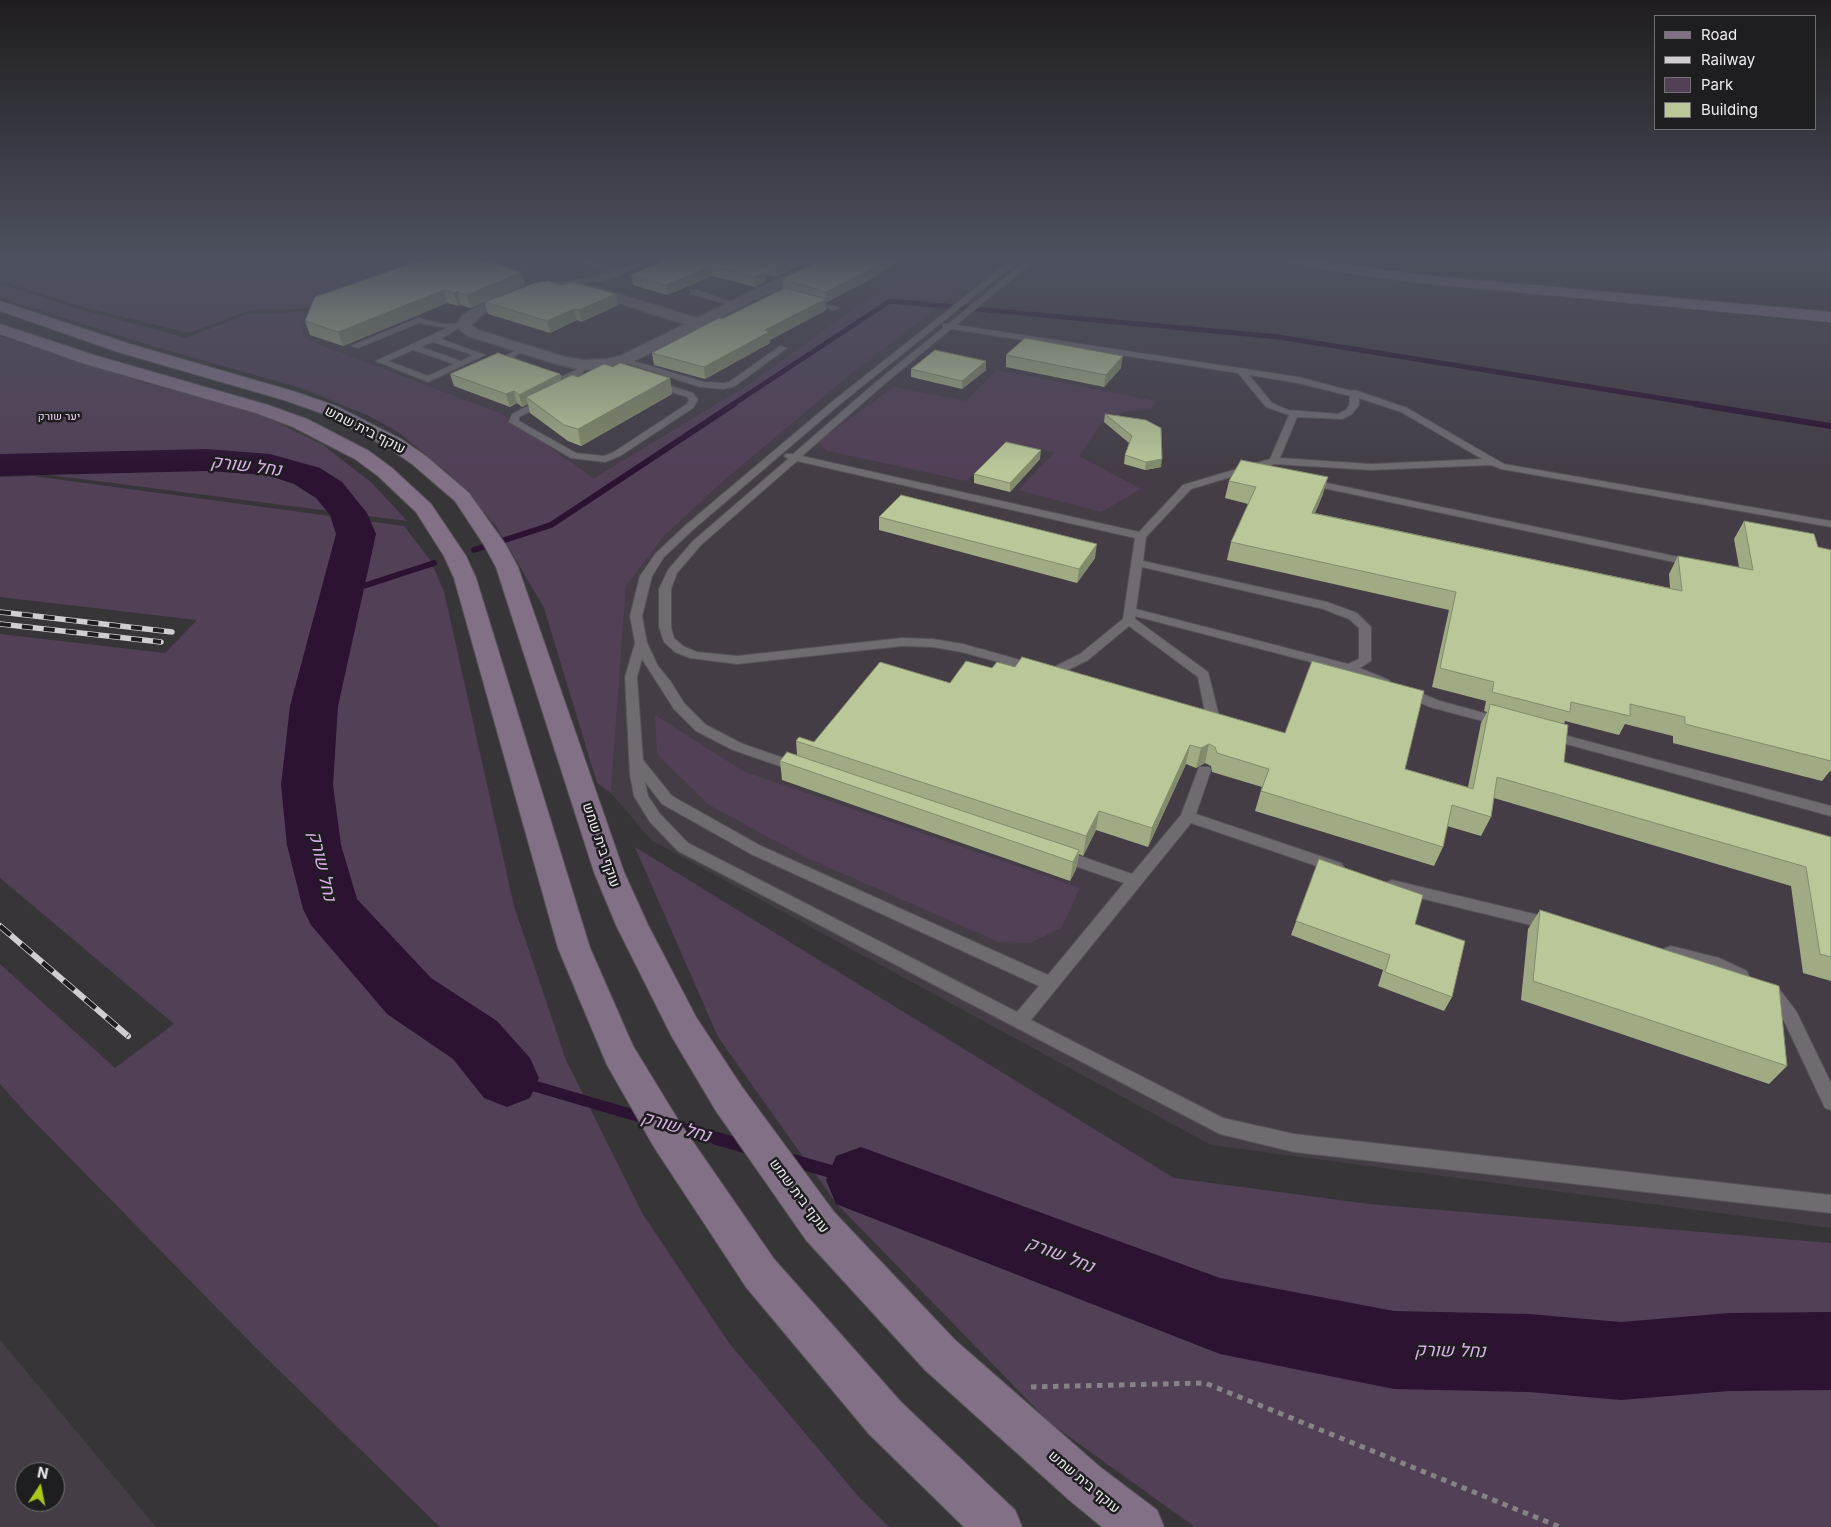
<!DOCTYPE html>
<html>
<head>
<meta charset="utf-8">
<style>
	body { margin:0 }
	#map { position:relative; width:1831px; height:1527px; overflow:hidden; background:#383539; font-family:Inter,sans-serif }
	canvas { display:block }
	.legend { position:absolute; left:1654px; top:15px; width:162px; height:115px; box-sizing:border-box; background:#1e1d1f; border:1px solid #717072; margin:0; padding:6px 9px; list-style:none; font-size:15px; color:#eeecef }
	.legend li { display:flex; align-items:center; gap:10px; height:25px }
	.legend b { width:25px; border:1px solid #717072 }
	.north { position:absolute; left:15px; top:1462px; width:50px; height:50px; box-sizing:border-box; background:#1e1d1f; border:1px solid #717072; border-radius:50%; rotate:11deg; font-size:14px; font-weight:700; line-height:20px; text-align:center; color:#eeecef }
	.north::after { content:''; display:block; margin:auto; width:18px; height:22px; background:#a9c71b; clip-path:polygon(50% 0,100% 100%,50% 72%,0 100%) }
</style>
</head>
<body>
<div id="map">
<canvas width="1831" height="1527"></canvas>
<ul class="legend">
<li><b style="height:6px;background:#827086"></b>Road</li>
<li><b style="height:6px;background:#d0ced1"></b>Railway</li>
<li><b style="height:14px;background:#524057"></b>Park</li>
<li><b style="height:14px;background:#bac799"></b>Building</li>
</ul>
<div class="north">N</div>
</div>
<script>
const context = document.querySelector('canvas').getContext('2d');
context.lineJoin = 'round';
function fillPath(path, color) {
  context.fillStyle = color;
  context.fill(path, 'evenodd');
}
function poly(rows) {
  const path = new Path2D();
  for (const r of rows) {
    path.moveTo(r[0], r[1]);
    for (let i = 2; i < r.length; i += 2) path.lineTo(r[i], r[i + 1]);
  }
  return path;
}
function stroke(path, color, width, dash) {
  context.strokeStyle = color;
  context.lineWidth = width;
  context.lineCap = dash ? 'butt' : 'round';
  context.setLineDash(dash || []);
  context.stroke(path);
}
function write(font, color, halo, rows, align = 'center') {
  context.font = font + ' Inter,Heebo,sans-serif';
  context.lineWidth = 5;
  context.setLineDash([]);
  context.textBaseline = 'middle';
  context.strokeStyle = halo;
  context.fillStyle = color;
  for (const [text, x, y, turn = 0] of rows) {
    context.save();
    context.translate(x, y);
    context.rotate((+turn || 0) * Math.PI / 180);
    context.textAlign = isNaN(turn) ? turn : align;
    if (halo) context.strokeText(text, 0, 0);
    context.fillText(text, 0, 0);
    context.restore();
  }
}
fillPath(poly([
	[464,257,925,257,749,384,594,478,500,413,303,338,304,312],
	[1003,257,1270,257,1335,272,1422,284,1831,324,1831,1228,1211,1145,651,840,611,793,626,586,664,536,719,485,845,379],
	[0,1340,156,1527,0,1527],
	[25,1472,55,1472,55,1502,25,1502]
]), '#443d46');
fillPath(poly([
	[0,257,457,257,301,309,250,310,189,333,83,307,0,281],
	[473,257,529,257,569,268,530,283,459,261],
	[925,257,1003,257,845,379,719,485,664,536,626,586,611,793,597,783,544,608,496,526,449,474,398,432,367,415,301,388,159,348,0,298,0,283,79,309,186,338,247,314,304,312,303,338,500,413,594,478,749,384],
	[0,336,145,383,252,410,323,445,372,483,407,521,35,473,0,474],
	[997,370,1156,401,1152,408,1124,412,1101,424,1079,456,1141,489,1101,512,1018,490,1055,452,1007,444,966,481,828,451,817,442,894,387,966,401],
	[33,476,404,526,430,560,444,591,514,906,566,1060,642,1213,729,1343,858,1496,889,1527,440,1527,255,1347,25,1112,0,1084,0,964,115,1068,174,1024,0,878,0,634,165,653,197,620,0,597,0,477],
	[655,715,743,771,1080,888,1061,928,1030,943,999,942,805,857,709,805,657,754],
	[635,847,1174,1178,1369,1204,1831,1243,1831,1527,1195,1527,1050,1423,836,1203,718,1037]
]), '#524057');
stroke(poly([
	[732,405,890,301,1279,337,1703,405]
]), '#2b1331', 5);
stroke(poly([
	[1695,404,1831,426],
	[474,550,551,525,734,404],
	[342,593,434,563]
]), '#2b1331', 6);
stroke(poly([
	[507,1078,647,1119],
	[674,1126,719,1139]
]), '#2b1331', 11);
stroke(poly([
	[715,1138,750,1148],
	[787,1159,861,1180]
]), '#2b1331', 13);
fillPath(poly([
	[207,449,270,454,320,468,342,482,367,513,376,534,338,706,333,785,341,845,357,899,431,978,497,1021,530,1058,539,1078,530,1098,507,1107,484,1098,453,1059,387,1014,311,925,303,909,287,845,281,785,290,706,336,534,330,515,316,498,294,484,267,475,207,471,0,476,0,454,207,449],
	[861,1147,1220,1278,1394,1311,1529,1314,1621,1322,1729,1313,1831,1312,1831,1390,1729,1391,1621,1400,1529,1392,1394,1389,1220,1354,836,1204,826,1180,836,1156,861,1147]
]), '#2b1331');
const lane = poly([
	[568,257,577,257,619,270,654,257,663,257,610,279,565,287,562,287,562,283,613,272,568,259,568,257],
	[1015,257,1023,257,839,405,695,528,664,557,652,576,642,616,647,643,658,666,671,682,684,703,706,725,743,744,801,764,803,767,801,770,791,770,733,750,696,731,674,709,642,659,637,677,643,760,672,796,761,846,1048,975,1124,883,1055,859,1053,855,1055,851,1060,849,1132,874,1181,815,1199,767,1209,767,1211,770,1196,814,1341,863,1344,867,1341,871,1336,873,1331,871,1191,823,1031,1020,1223,1118,1294,1134,1831,1195,1831,1213,1294,1152,1220,1134,678,851,650,822,634,796,630,775,625,677,635,643,630,616,640,576,656,553,687,524,833,401,1015,257],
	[645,782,662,804,751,854,1039,986,1017,1012,688,843,660,814,648,796,645,782],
	[1031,257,1039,257,956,325,1298,377,1352,391,1355,390,1407,408,1504,464,1831,521,1831,527,1501,469,1491,465,1371,470,1274,464,1191,489,1146,537,1143,561,1327,602,1357,613,1371,627,1371,661,1360,668,1389,680,1391,683,1389,686,1381,686,1345,671,1135,616,1135,619,1208,672,1222,728,1220,731,1215,732,1210,731,1208,728,1198,677,1129,626,1088,660,1056,676,1052,677,1046,673,1048,670,1080,654,1123,619,1135,538,797,461,701,545,677,573,671,589,671,627,674,638,683,646,697,652,737,656,902,638,933,639,963,644,1038,665,1040,668,1038,671,1034,672,962,652,933,647,902,646,737,664,690,658,675,652,664,642,659,627,659,589,668,570,693,541,788,459,784,456,786,454,793,454,876,382,943,328,943,324,948,324,1031,257],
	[951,329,1238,373,1266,407,1289,415,1270,459,1183,485,1139,532,802,456,882,386,951,329],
	[1249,375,1298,383,1350,396,1349,405,1346,410,1338,414,1288,410,1272,403,1249,375],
	[1359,398,1401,412,1482,459,1371,464,1280,458,1297,417,1342,419,1352,414,1359,405,1359,398],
	[1142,567,1323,609,1349,619,1359,628,1359,659,1348,664,1136,609,1142,567],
	[764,287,770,287,840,308,833,310,764,291,764,287],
	[690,290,696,290,740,304,733,306,690,294,690,290],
	[418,318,443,324,459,324,459,328,441,339,485,355,428,382,376,361,447,328,419,323,358,348,351,346,418,318],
	[433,342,473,355,461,361,421,347,433,342],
	[413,350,454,364,428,376,388,361,413,350],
	[780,346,787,348,735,386,724,389,700,387,617,360,624,358,704,382,724,383,729,382,780,346],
	[521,347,528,349,512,358,519,360,519,364,500,359,521,347],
	[580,363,587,365,582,374,563,382,553,377,557,374,563,376,576,370,580,363],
	[617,369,693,393,698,400,693,408,620,456,605,462,571,458,509,422,512,414,591,374,617,369],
	[617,375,687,397,689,400,687,404,614,452,604,456,576,453,519,421,519,417,596,378,617,375],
	[1308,479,1693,560,1699,563,1693,566,1304,484,1303,482,1308,479],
	[1405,687,1440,701,1506,719,1508,722,1501,726,1430,707,1400,694,1399,691,1405,687],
	[1549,731,1831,806,1831,816,1544,738,1542,735,1544,732,1549,731],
	[1392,880,1551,918,1557,920,1559,924,1557,928,1551,930,1387,890,1384,886,1387,882,1392,880],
	[1671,946,1719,958,1747,971,1749,976,1747,981,1741,983,1710,969,1665,958,1663,953,1665,948,1671,946],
	[1771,984,1777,986,1796,1011,1831,1083,1831,1110,1825,1108,1784,1021,1763,991,1765,986,1771,984]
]);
const street = poly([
	[821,257,838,257,836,260,632,362,607,369,583,370,556,364,468,336,455,326,463,315,475,307,529,285,565,281,590,285,697,318,821,257],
	[565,289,583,292,685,324,620,356,607,359,583,360,565,357,478,330,471,325,485,313,537,292,565,289]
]);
const secondary = poly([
	[1271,257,1299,257,1420,275,1831,312,1831,322,1420,283,1337,272,1278,261,1273,260,1271,257],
	[0,301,130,344,296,392,336,406,401,439,426,456,469,493,506,545,518,567,624,872,648,925,696,1017,742,1087,834,1212,955,1340,1100,1467,1157,1510,1164,1527,1102,1527,1068,1499,925,1370,806,1240,716,1111,672,1037,616,925,594,872,496,567,484,545,455,501,412,464,387,447,324,414,284,400,118,352,0,311,0,301],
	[0,324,97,356,268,405,307,419,369,451,392,468,431,504,466,556,476,578,590,948,633,1046,680,1123,774,1259,901,1402,1015,1510,1022,1527,964,1527,869,1434,746,1287,654,1147,607,1065,558,948,454,578,444,556,416,512,378,476,355,459,293,427,256,413,85,364,0,334,0,324]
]);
stroke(lane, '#555256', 2);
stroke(street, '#555256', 3);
stroke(secondary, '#555256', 2);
stroke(poly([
	[1031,1387,1205,1383,1560,1527]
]), '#858386', 5, [5.5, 5.5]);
fillPath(lane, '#6f6b70');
fillPath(street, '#6f6b70');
fillPath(secondary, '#827086');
const railFar1 = poly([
	[0,612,172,632],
	[0,624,161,642]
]);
const rail = poly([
	[0,926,128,1036]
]);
stroke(railFar1, '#d0ced1', 5.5);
stroke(rail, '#d0ced1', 6);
stroke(railFar1, '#1e1d1f', 4, [11]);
stroke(rail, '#1e1d1f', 4.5, [14]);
fillPath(poly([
	[672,257,818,257,776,277,764,275,765,282,755,287,712,276,667,295,633,285,631,275],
	[878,275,827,302,826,302,826,310,770,340,770,343,705,379,654,365,652,353,783,289,782,279],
	[525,285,470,308,461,305,458,306,447,303,343,346,310,335,305,321,315,297],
	[485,302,618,305,581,322,577,320,550,333,488,314],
	[1006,355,1121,368,1104,387,1006,367],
	[986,361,986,370,962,389,911,377,911,369],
	[613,367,670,378,672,394,581,446,568,441,530,413,528,404,522,407,517,403,510,407,454,386,450,374,560,374,561,380,578,377],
	[1105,414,1146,420,1161,467,1145,470,1124,464,1125,455,1129,443,1104,422],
	[1040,459,1010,492,974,483,974,474],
	[1229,481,1323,494,1315,513,1670,588,1669,574,1678,556,1739,567,1734,539,1744,521,1818,547,1831,550,1831,772,1830,771,1822,781,1673,743,1673,736,1625,724,1619,735,1565,721,1564,724,1564,762,1831,837,1831,981,1803,973,1791,886,1494,798,1491,817,1481,836,1447,826,1443,847,1434,866,1255,811,1262,787,1212,772,1211,766,1205,763,1196,768,1186,764,1148,847,1096,830,1083,856,1079,854,1076,869,1070,881,782,780,780,761,797,755,796,741,814,742,950,683,992,668,1015,667,1405,769,1468,787,1481,723,1487,712,1484,711,1486,701,1432,687,1449,610,1227,560,1231,542,1248,504,1225,498],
	[879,517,1095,558,1077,583,879,530],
	[1319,859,1452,997,1444,1011,1378,986,1383,970,1291,935],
	[1540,910,1787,1066,1769,1084,1521,1000,1528,929]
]), '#a0ab84');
fillPath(poly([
	[797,257,818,257,776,277,775,267],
	[889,257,903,257,878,275,827,302,826,292],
	[711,266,712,276,667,295,666,285],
	[522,272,525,285,470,308,467,295],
	[764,272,765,282,755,287,754,277],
	[444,290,447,303,343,346,338,332],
	[457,292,461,305,458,306,454,293],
	[616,294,618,305,581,322,579,310],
	[826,299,826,310,770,340,770,343,705,379,704,367,765,330],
	[574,309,577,320,550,333,547,321],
	[1123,356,1121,368,1104,387,1106,375],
	[986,361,986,370,962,389,962,381],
	[560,374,563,386,526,397,528,404,522,407,519,395],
	[670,378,672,394,581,446,578,429],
	[514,391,517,403,510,407,506,394],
	[1041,450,1040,459,1010,492,1010,483],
	[1162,459,1161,467,1145,470,1146,462],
	[1328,477,1323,494,1307,531,1312,513],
	[1097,544,1095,558,1077,583,1079,569],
	[1209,744,1205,763,1196,768,1201,748],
	[1190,745,1186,764,1148,847,1152,828],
	[1099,811,1096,830,1083,856,1086,836],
	[1079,850,1076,869,1070,881,1073,862]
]), '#828b6b');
const building = poly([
	[431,257,471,257,522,272,467,295,457,292,454,293,444,290,338,332,305,321,315,297,431,257],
	[672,257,797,257,775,267,753,263,752,269,764,272,754,277,711,266,666,285,631,275,672,257],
	[827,257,889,257,878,265,826,292,782,279,827,257],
	[548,281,561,285,573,282,616,294,579,310,574,309,547,321,485,302,535,283,548,281],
	[785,288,826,299,765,330,769,332,704,367,652,353,719,318,722,319,785,288],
	[1025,338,1123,356,1106,375,1006,355,1025,338],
	[935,350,986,361,962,381,911,369,935,350],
	[498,353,560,374,519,395,514,391,506,394,450,374,498,353],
	[620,363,670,378,578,429,564,425,526,397,572,375,578,377,604,364,613,367,620,363],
	[1105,414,1146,420,1161,428,1162,459,1146,462,1125,455,1132,436,1105,414],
	[1006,442,1041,450,1010,483,974,474,1006,442],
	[1241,460,1328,477,1312,513,1682,591,1678,556,1753,570,1744,521,1814,534,1818,547,1831,550,1831,761,1685,724,1685,717,1630,704,1630,716,1571,702,1570,712,1492,692,1494,682,1440,668,1456,592,1231,542,1256,487,1229,481,1241,460],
	[901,495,1097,544,1079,569,879,517,901,495],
	[1022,657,1285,733,1312,661,1424,691,1405,769,1473,789,1490,704,1568,725,1564,762,1831,837,1831,957,1820,954,1806,867,1497,777,1491,817,1452,805,1443,847,1261,791,1269,769,1217,753,1215,747,1209,744,1201,748,1190,745,1152,828,1099,811,1086,836,796,741,799,737,814,742,880,662,950,683,966,661,992,668,997,662,1015,667,1022,657],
	[787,752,1079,850,1073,862,780,761,787,752],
	[1319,859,1423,895,1415,924,1465,941,1452,997,1385,972,1390,955,1296,921,1319,859],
	[1540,910,1779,986,1787,1066,1533,981,1540,910]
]);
fillPath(building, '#bac799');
stroke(building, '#828b6b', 1);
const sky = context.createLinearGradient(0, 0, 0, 470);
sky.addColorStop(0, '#1f1d1f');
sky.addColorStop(0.55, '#4d515f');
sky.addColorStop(1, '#4d515f00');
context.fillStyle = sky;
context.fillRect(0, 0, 1831, 470);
write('11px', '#f1d5f9', '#1e1d1f', [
	["יער שורק",59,417]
]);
write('14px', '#eeecef', '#1e1d1f', [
	["עוקף בית שמש",365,430,27],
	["עוקף בית שמש",601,845,71],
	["עוקף בית שמש",799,1196,53],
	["עוקף בית שמש",1084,1482,40]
]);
write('italic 18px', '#ddafea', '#1e1d1f', [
	["נחל שורק",246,466,7],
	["נחל שורק",322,866,77],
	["נחל שורק",676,1127,16],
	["נחל שורק",1060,1255,21],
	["נחל שורק",1450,1351,1]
]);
</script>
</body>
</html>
